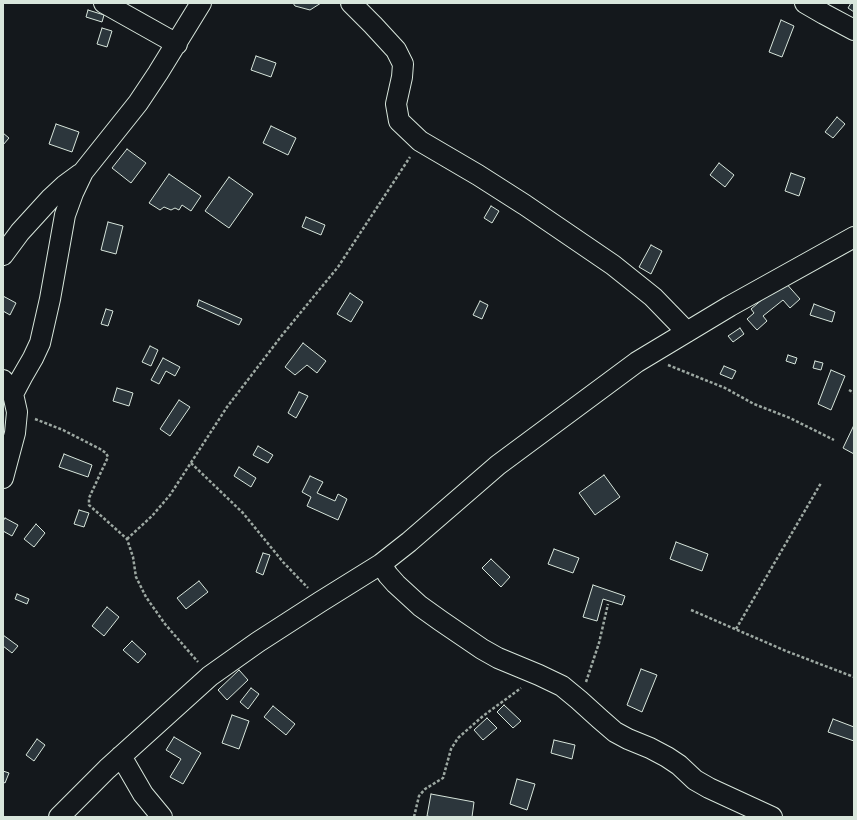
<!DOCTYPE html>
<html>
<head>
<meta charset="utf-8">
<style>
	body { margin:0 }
	#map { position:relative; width:857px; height:820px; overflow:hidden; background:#14181c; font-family:"Titillium Web",sans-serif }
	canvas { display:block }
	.frame { position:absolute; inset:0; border:4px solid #d8e6dc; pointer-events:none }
</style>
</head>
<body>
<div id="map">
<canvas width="857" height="820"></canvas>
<div class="frame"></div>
</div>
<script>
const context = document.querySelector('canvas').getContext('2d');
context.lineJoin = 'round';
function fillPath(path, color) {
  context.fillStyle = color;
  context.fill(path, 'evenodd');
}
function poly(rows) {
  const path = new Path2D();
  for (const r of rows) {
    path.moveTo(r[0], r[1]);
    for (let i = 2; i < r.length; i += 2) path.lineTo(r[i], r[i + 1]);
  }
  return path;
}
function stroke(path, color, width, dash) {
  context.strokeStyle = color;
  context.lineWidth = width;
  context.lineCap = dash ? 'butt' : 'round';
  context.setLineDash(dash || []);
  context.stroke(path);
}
const building = poly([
	[293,3,321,3,310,10,295,6,293,3],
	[851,3,854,3,854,12,848,8,851,3],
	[88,10,104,15,102,22,86,17,88,10],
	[781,20,794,26,782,57,769,52,781,20],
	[102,28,112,31,107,47,97,44,102,28],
	[256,56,276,63,271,77,251,70,256,56],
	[837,117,845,124,833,138,825,132,837,117],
	[56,124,79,132,72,152,49,144,56,124],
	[271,126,296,138,288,155,263,143,271,126],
	[3,133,9,138,3,145,3,133],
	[127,149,146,163,131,183,112,168,127,149],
	[719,163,734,175,725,187,710,175,719,163],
	[791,173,805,178,799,196,785,191,791,173],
	[169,174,201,196,191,211,182,205,179,210,175,208,171,210,164,207,160,210,149,203,169,174],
	[229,177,253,194,229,228,205,211,229,177],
	[491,206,499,211,492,223,484,218,491,206],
	[306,217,325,225,321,235,302,227,306,217],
	[108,222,123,226,116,254,101,250,108,222],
	[651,245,662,251,651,274,639,267,651,245],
	[784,281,800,299,790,308,783,300,763,316,767,321,757,330,747,319,754,313,751,309,784,281],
	[350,293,363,302,351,322,337,314,350,293],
	[3,296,16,303,10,315,3,311,3,296],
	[199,300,242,319,239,325,197,306,199,300],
	[480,301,488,305,482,319,473,315,480,301],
	[814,304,835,312,832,322,810,315,814,304],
	[106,309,113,311,108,326,101,324,106,309],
	[740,328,744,334,733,342,728,336,740,328],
	[303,343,326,361,317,373,307,365,295,375,285,367,303,343],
	[150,346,158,350,151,366,142,362,150,346],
	[788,355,797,358,795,364,786,361,788,355],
	[163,358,180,367,175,376,166,371,159,384,151,380,163,358],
	[815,361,823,363,821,370,813,368,815,361],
	[724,366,736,371,732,379,720,374,724,366],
	[831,370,845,376,831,410,818,404,831,370],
	[117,388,133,393,129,406,113,401,117,388],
	[299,392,308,396,296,418,288,413,299,392],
	[179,400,190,407,170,436,160,429,179,400],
	[854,425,854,454,843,448,854,425],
	[258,446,273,455,268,463,253,455,258,446],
	[64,454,92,465,88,477,59,467,64,454],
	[239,467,256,478,251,487,234,476,239,467],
	[604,475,620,497,595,515,579,493,604,475],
	[310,476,323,482,317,493,335,501,338,494,347,499,338,520,307,506,311,497,302,492,310,476],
	[79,510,89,513,84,527,74,524,79,510],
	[5,518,18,525,12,536,3,531,3,521,5,518],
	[36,524,45,533,34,547,24,539,36,524],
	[676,542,708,554,702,571,670,559,676,542],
	[554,549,579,558,573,573,548,564,554,549],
	[263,553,270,555,263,575,256,572,263,553],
	[491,559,510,577,501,587,482,568,491,559],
	[199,581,208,592,186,609,177,598,199,581],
	[593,585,625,596,622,605,603,599,597,621,583,617,593,585],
	[17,594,29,599,27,604,15,599,17,594],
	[107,607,119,617,104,636,92,626,107,607],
	[3,635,18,646,12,653,3,646,3,635],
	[132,641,146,654,138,663,123,650,132,641],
	[641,669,657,675,642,712,627,705,641,669],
	[239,670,248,680,227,700,218,690,239,670],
	[251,688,259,694,248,709,240,702,251,688],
	[504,705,521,721,513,728,497,712,504,705],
	[273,706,295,724,286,735,264,717,273,706],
	[232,715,249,721,239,749,222,743,232,715],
	[487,718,497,728,483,740,474,730,487,718],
	[833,719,854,727,854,741,828,732,833,719],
	[174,737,201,753,183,784,170,777,181,759,166,750,174,737],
	[37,739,45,745,34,761,26,755,37,739],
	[554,740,575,745,572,759,551,753,554,740],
	[3,771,9,773,5,783,3,782,3,771],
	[517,779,535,784,527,810,510,804,517,779],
	[431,794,474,802,472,817,432,817,427,816,431,794]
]);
fillPath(building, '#2c363c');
stroke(building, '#d8e6dc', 1);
const minor = poly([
	[104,3,177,44],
	[351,3,373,25,396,50,403,64,402,77,396,104,399,121,420,141,478,175,525,205,613,265,653,297,687,332],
	[805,3,824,14,854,30],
	[3,255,20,232,51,198,65,185,80,174],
	[3,380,13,394,17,412,15,433,3,478],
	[13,394,22,377,33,358,40,343,50,299,65,215,73,193,83,172,138,103,158,73,201,3],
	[381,564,388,575,396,584,420,606,441,621,482,649,498,658,539,675,562,686,579,700,600,719,615,732,628,739,650,748,667,757,679,765,695,780,709,788,772,817],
	[121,756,143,794,162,817],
	[59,817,107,769,210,676,258,642,320,602,381,564,409,542,498,465,637,362,730,306,854,237]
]);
stroke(minor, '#d8e6dc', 22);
stroke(poly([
	[668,365,725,388,754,404,790,418,834,440],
	[849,390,854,393],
	[35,419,63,430,100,449,106,453,108,457,89,498,89,505,127,539,133,557,136,577,146,597,165,624,198,662],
	[191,463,243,513,283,562,308,588],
	[127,539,152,516,170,495,227,407,283,334,338,267,410,157],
	[691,610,786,651,854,677],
	[736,629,821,483],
	[586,682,599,643,608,604],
	[414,817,419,796,425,789,443,778,451,749,458,738,483,716,521,688]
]), '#9da8a2', 2.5, [3, 2]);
stroke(minor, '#14181c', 20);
</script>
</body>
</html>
